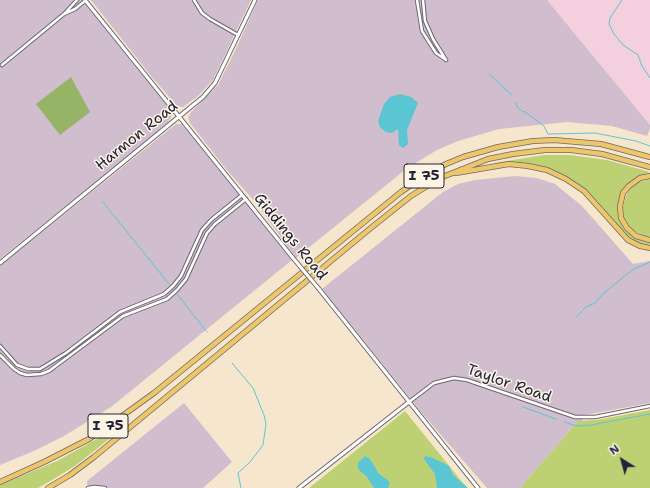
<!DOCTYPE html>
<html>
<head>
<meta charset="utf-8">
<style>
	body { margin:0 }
	#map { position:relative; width:650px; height:488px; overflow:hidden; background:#f7e6ce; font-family:"Shantell Sans",sans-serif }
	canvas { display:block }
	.north { position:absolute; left:602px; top:440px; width:40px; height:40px; -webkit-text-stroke:3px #fcf5e5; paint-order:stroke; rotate:323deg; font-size:11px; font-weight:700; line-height:16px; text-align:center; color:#22223b }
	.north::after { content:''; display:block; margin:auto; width:14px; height:18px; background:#22223b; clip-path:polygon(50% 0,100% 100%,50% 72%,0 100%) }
</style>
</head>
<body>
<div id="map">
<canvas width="650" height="488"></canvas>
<div class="north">N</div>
</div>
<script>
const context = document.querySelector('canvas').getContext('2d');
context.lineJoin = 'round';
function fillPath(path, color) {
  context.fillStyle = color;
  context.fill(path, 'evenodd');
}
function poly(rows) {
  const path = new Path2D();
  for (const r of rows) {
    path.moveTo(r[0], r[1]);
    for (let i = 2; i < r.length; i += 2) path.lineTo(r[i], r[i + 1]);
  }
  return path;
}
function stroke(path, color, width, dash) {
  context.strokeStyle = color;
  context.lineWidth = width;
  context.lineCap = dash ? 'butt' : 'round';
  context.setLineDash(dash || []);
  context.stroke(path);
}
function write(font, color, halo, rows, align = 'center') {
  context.font = font + ' "Shantell Sans",sans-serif';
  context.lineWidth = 3;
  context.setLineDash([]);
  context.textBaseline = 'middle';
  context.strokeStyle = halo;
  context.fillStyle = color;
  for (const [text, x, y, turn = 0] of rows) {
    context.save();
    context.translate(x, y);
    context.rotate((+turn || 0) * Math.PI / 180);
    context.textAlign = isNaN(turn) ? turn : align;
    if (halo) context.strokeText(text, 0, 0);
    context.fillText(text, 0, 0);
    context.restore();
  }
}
fillPath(poly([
	[547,0,650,0,650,125]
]), '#f4cfdd');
fillPath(poly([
	[0,0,82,0,135,64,170,109,172,115,169,121,151,137,0,259],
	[91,0,251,0,213,80,198,96,183,107,177,106,151,76],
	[258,0,547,0,650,125,650,128,647,136,612,126,567,122,499,129,458,141,437,150,406,169,296,258,256,203,226,169,190,123,188,118,191,112,218,85,234,53],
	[176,124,181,124,187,130,292,260,111,407,64,436,34,451,0,465,0,266],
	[515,176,537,178,555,184,582,206,633,264,650,261,650,403,585,415,582,421,578,421,520,488,487,488,421,412,322,289,443,192,458,184,475,180],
	[184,403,232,462,203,488,88,488,87,481]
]), '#d0bdcd');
fillPath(poly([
	[544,155,570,155,607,160,650,172,635,178,628,184,620,195,618,207,620,221,627,231,636,239,650,243,650,246,642,245,628,237,593,197,566,176,536,165,517,163,494,163],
	[650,179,650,238,636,232,629,227,624,219,623,207,626,196,630,189,639,182],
	[650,410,650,488,520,488,578,421,597,420],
	[405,411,467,488,309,488],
	[113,430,116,431,113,436,75,466,47,483,38,488,0,488,0,485,57,461]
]), '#bdd174');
fillPath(poly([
	[71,77,90,112,60,135,36,104]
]), '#96b366');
fillPath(poly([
	[400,94,411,97,418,103,407,130,408,144,403,148,399,145,398,129,392,133,386,132,380,127,378,121,384,104,390,97],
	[365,456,370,459,379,474,390,482,388,488,374,488,367,477,358,469,358,463],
	[425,456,433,458,449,466,453,475,468,488,437,488,435,474,424,459]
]), '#5ac6d3');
stroke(poly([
	[622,0,610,18,609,24,614,34,623,45,638,55,642,66,650,78],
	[489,74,512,95],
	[516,103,517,107,522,111,525,112,544,126,548,134,595,133,636,141,650,146],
	[103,202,169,284],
	[177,294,207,332],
	[576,317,586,307,595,303,604,293,632,270,650,262],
	[232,363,253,388,264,415,266,424,263,445,250,462,238,473,241,488],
	[523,407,556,419],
	[565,422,576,426,591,425,650,414]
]), '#5ac6d3', 1);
const minor = poly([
	[194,0,202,13,210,19,238,35],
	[417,0,422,31,436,53,446,60],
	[423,0,425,21,433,39,446,60],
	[65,13,77,0],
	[2,65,64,14,75,9,85,1],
	[0,346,17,365,28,369,40,369,66,353,120,312,164,294,173,286,181,276,202,230,211,220,242,195],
	[0,355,14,369,20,373,27,375,41,374,49,371,123,316,167,299,177,290,186,279,207,233,215,224,246,199],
	[409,402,434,383,454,378,467,380,575,417,595,417,650,406],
	[88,488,94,487,105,488]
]);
const tertiary = poly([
	[85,0,293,258],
	[0,263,203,97,215,83,255,0],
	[319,289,478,488],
	[299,488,409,402]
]);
const motorway = poly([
	[456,173,509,164,528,166,547,170,566,179,584,191,628,240,640,246,650,248],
	[650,176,640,178,629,186,623,193,620,206,621,218,627,228,636,236,650,240],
	[0,482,44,462,89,439,118,419,154,393,401,192,430,172,446,164,463,157,498,147,533,141,554,140,601,144,650,157],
	[48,488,70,475,94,457,372,227,411,196,440,178,488,159,513,154,545,150,571,150,602,154,650,167]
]);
stroke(minor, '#6d676e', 4.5);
stroke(tertiary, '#6d676e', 5);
stroke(motorway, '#6d676e', 6);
stroke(minor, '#fff', 2.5);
stroke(tertiary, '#fff', 3);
stroke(motorway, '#ecc669', 4.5);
const tertiaryBridge = poly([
	[293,258,319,289]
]);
stroke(tertiaryBridge, '#6d676e', 5, []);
stroke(tertiaryBridge, '#fff', 3);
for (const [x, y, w] of [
	[424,176,40],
	[108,426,40]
]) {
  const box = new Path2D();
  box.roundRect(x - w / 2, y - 12, w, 24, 3);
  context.fillStyle = '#fcf5e5';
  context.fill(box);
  stroke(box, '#22223b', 1);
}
write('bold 14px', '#22223b', null, [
	["I 75",424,176],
	["I 75",108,426]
]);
write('15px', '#22223b', '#fcf5e5', [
	["Harmon Road",137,136,-39],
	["Giddings Road",290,237,51],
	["Taylor Road",509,384,19]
]);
</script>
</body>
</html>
